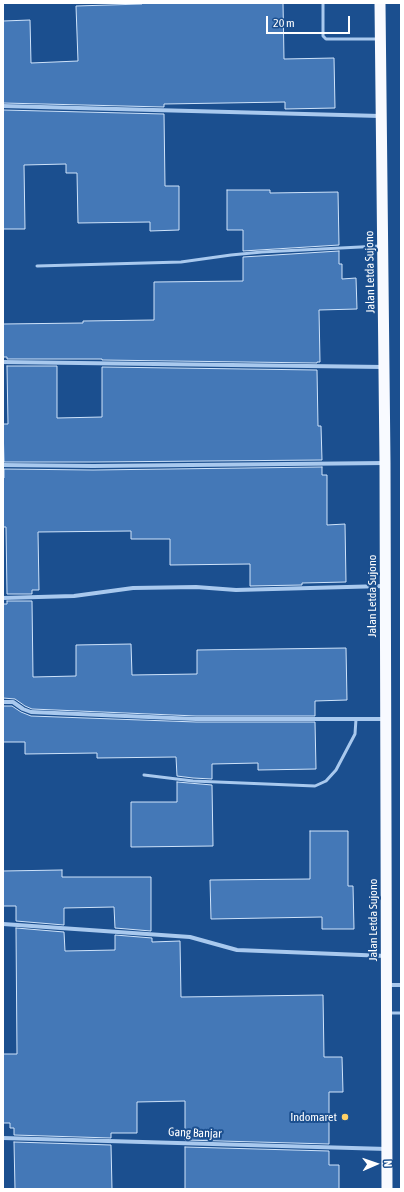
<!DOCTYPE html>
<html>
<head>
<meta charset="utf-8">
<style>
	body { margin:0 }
	#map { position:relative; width:404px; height:1192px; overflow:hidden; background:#1b4f8f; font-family:"Asap Condensed",sans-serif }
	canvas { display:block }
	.frame { position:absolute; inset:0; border:4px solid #fff; pointer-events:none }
	.north { position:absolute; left:356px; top:1144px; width:40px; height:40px; -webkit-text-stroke:3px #1b4f8f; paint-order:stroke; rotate:88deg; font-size:11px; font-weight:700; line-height:16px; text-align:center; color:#fff }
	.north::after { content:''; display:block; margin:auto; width:14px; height:18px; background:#fff; clip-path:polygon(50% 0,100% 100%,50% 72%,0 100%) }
	.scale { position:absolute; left:266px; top:16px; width:84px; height:18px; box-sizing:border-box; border:2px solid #fff; border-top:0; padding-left:5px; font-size:12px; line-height:14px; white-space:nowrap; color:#fff; -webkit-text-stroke:3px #1b4f8f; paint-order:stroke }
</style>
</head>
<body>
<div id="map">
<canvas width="404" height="1192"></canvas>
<div class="frame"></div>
<div class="north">N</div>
<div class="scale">20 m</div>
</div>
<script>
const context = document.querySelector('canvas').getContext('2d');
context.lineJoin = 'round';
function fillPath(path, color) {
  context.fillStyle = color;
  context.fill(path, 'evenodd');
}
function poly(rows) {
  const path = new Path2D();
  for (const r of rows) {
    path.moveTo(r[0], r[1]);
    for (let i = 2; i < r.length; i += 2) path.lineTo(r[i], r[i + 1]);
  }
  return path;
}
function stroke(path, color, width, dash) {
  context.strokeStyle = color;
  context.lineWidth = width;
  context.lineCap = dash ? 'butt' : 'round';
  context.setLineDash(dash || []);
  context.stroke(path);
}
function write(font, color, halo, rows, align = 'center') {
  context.font = font + ' "Asap Condensed",sans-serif';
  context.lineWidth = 4;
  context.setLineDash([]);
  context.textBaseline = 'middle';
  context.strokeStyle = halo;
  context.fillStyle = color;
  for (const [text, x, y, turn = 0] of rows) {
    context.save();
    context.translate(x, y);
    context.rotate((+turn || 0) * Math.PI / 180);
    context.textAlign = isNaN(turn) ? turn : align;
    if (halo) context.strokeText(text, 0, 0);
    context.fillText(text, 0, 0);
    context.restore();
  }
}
const building = poly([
	[142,3,283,3,284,59,334,58,335,108,285,109,285,102,164,104,164,107,3,103,3,21,30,20,31,63,78,61,76,6,142,4,142,3],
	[3,110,164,114,165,186,179,186,179,230,150,231,150,222,78,223,77,173,66,173,66,164,24,165,25,229,3,229,3,110],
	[227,190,270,190,270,193,338,192,339,245,243,251,243,230,227,230,227,190],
	[339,251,339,264,342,264,342,279,356,278,357,309,319,310,320,362,317,362,317,363,102,360,102,359,7,359,7,357,3,357,3,324,83,323,83,321,154,320,154,282,243,281,243,257,339,251],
	[7,366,57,366,57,418,102,417,102,367,317,370,318,426,321,426,322,460,93,462,4,462,3,424,8,424,7,366],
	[322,467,322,475,327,475,327,525,345,524,346,582,302,583,302,585,250,586,250,564,170,565,170,539,131,539,131,531,38,532,39,590,32,590,32,594,7,594,6,527,3,527,3,478,4,478,4,469,93,470,322,467],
	[7,601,32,601,33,677,76,676,76,645,131,644,132,675,197,674,197,650,346,648,347,700,315,701,315,716,196,716,32,709,25,706,15,699,3,698,3,604,7,604,7,601],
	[3,706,12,706,21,712,31,716,196,722,315,722,316,769,258,770,258,763,212,764,212,779,193,778,177,776,176,757,97,758,97,753,25,754,25,742,3,742,3,706],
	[177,782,212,785,213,846,131,847,131,802,177,802,177,782],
	[310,831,348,831,348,886,353,886,354,929,322,929,322,917,211,919,210,880,310,879,310,831],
	[62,870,62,877,151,877,151,931,115,928,114,907,64,908,64,925,16,921,16,906,3,906,3,871,62,870],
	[16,928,64,932,65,951,115,950,115,935,152,938,152,942,180,941,181,997,323,995,324,1057,342,1057,343,1092,329,1092,329,1144,185,1140,185,1101,137,1102,137,1133,111,1133,111,1138,14,1135,14,1128,10,1128,10,1123,3,1123,3,1054,17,1054,16,928],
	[14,1142,111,1145,112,1189,15,1189,14,1142],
	[185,1147,329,1151,329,1165,339,1165,339,1189,185,1189,185,1147]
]);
fillPath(building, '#4478b7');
stroke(building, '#cfe3fa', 1);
stroke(poly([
	[323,3,323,36,326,39,379,39],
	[37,266,181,262,231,255,262,252,380,246],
	[144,775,193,781,315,786,326,781,336,770,355,734,356,719],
	[388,1013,401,1013]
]), '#a9c9ee', 3);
stroke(poly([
	[3,106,380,116],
	[3,362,383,367],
	[3,465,93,466,385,463],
	[3,598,74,596,133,588,196,587,236,590,384,586],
	[3,702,13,702,23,709,31,712,196,719,385,719],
	[3,924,190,937,237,950,386,956],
	[387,985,401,985],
	[3,1138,387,1149]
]), '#a9c9ee', 4);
stroke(poly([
	[380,3,385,463,387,1189]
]), '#f8faff', 11);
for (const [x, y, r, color] of [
	[345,1117,4,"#ffd166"]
]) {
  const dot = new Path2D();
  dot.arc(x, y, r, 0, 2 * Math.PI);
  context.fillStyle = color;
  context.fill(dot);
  stroke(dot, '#1b4f8f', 1.5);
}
write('12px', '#fff', '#1b4f8f', [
	["Jalan Letda Sujono",370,272,-91],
	["Jalan Letda Sujono",372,596,-90],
	["Jalan Letda Sujono",373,920,-90],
	["Gang Banjar",195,1133,2]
]);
write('12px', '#fff', '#1b4f8f', [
	["Indomaret",337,1117]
], 'right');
</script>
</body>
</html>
